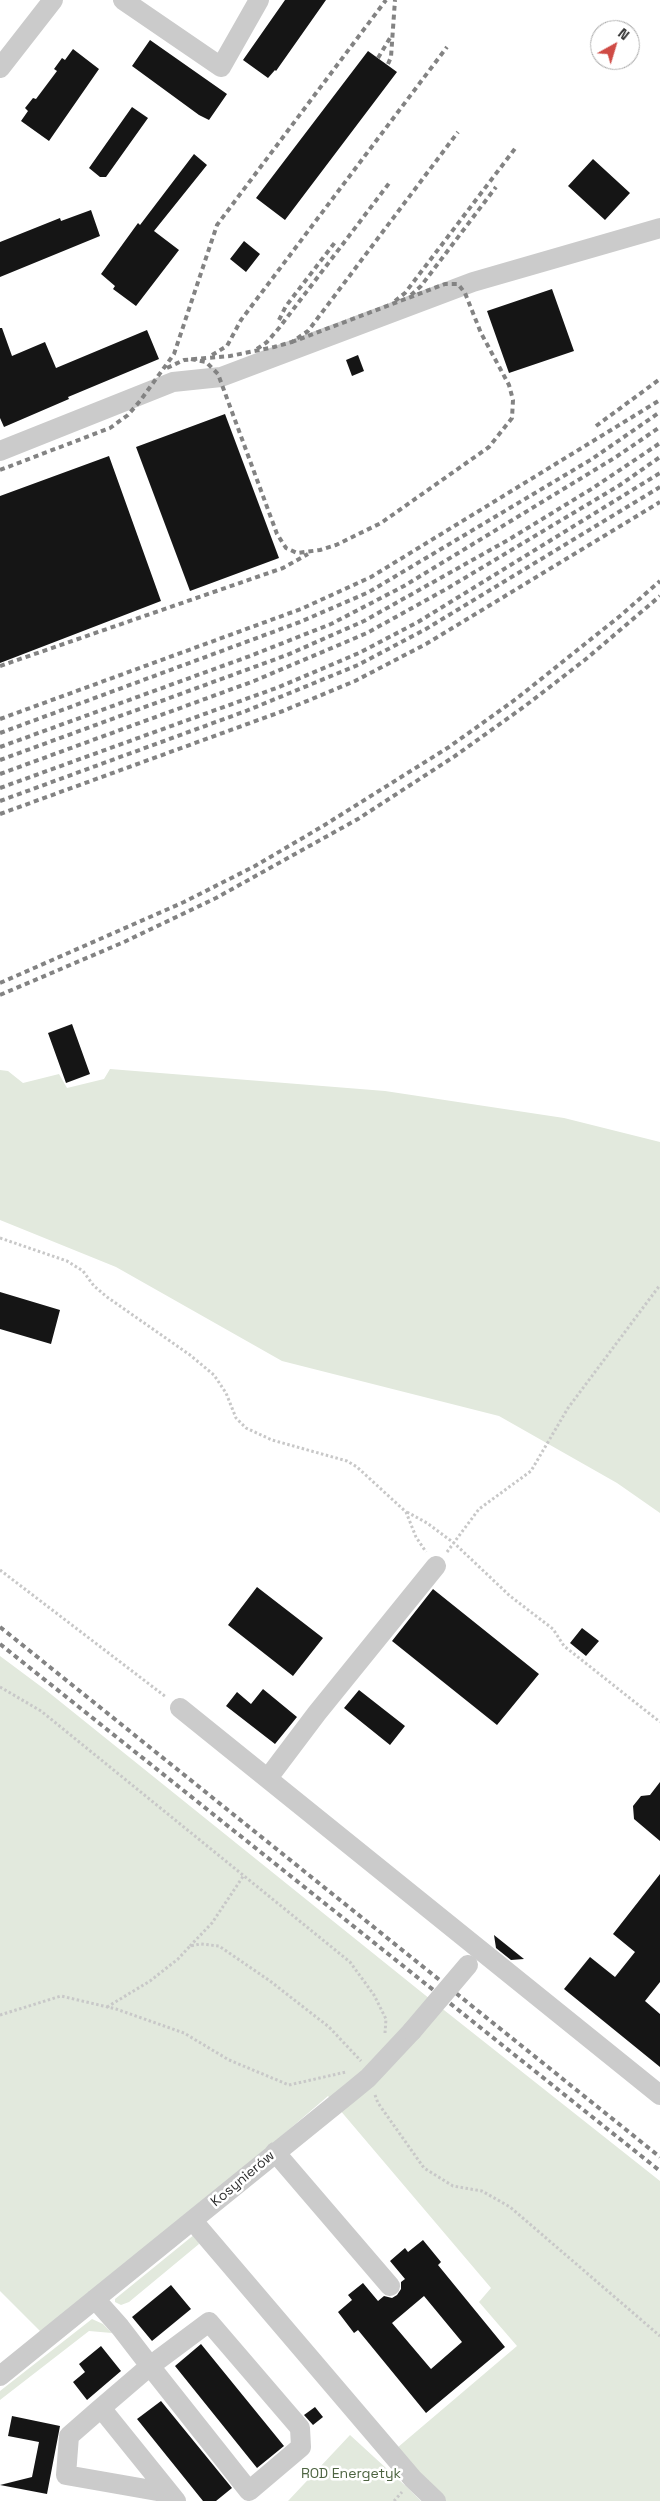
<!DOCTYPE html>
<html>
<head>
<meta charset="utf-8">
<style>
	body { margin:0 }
	#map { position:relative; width:660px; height:2501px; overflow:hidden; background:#fff; font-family:"Space Grotesk",sans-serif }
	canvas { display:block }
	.north { position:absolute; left:590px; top:20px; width:50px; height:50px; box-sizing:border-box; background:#fff; border:1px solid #ababab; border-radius:50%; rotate:39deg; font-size:14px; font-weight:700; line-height:20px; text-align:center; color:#2e2e2e }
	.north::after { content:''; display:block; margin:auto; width:18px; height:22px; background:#cf4b45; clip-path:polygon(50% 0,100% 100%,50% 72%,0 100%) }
</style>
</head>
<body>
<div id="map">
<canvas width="660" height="2501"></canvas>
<div class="north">N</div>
</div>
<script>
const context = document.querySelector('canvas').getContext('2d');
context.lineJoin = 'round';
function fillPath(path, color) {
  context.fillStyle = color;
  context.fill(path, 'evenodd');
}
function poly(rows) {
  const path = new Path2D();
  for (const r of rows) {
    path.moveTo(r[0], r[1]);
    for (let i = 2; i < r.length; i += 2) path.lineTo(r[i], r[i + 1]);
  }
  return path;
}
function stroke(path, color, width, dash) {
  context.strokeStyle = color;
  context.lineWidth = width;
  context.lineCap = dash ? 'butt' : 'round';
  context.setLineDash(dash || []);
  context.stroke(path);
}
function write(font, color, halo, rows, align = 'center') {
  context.font = font + ' "Space Grotesk",sans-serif';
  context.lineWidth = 5;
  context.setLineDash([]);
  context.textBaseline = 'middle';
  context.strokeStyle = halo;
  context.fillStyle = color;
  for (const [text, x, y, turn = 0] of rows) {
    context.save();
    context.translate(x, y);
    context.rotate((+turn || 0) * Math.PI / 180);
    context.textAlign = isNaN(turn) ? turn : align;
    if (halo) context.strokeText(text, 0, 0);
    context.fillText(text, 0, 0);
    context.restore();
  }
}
fillPath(poly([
	[110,1069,385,1091,564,1118,660,1142,660,1513,617,1483,499,1416,282,1361,116,1267,0,1220,0,1070,8,1071,23,1083,59,1074,67,1088,104,1079],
	[0,1656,47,1691,425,1995,660,2181,660,2501,443,2501,397,2448,517,2346,479,2302,491,2288,328,2096,47,2338,0,2291],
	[195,2234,199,2244,129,2302,121,2305,115,2302,115,2299],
	[92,2319,103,2324,112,2333,89,2331,0,2400,0,2391],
	[350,2435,410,2490,421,2501,288,2501]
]), '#e2e9dd');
fillPath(poly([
	[285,0,326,0,276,71,275,70,268,78,243,60],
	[150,40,227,94,209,120,199,115,132,66],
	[73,49,99,69,49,141,21,121,28,111,25,108,33,98,36,99,57,71,54,69,62,58,65,60],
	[368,51,397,72,285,220,256,198],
	[132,107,148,118,106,177,100,177,89,168],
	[194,154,207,165,154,231,179,250,136,306,113,289,115,286,101,274,138,223,140,225],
	[593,159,630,193,605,220,568,186],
	[91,210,100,236,0,277,0,242,60,218,61,221],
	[244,241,260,254,246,272,230,259],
	[552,289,574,351,509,373,487,311],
	[0,328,2,328,12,356,45,342,56,368,147,330,159,359,68,397,69,399,4,427,0,418],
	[358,355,364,371,352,376,346,360],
	[225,414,279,558,190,591,136,447],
	[109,456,161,601,0,663,0,496],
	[72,1024,90,1074,66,1083,48,1033],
	[0,1292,60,1310,51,1344,0,1329],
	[257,1587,323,1638,293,1676,228,1625],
	[433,1589,539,1674,497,1725,392,1641],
	[582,1628,599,1641,586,1656,570,1643],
	[263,1689,297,1717,275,1744,226,1706,237,1692,251,1704],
	[359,1690,405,1726,390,1745,344,1708],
	[660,1782,660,1841,634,1819,633,1806,641,1796,650,1795],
	[660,1874,660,1982,645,2001,660,2014,660,2067,564,1989,590,1957,615,1977,635,1952,613,1934],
	[494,1935,524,1959,511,1960,496,1948],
	[423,2240,441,2262,438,2265,505,2347,426,2413,358,2330,354,2333,338,2312,352,2300,348,2295,363,2283,378,2301,384,2296,392,2298,397,2295,401,2289,401,2282,405,2279,390,2261,405,2248,408,2252],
	[424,2296,462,2342,431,2369,392,2323],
	[171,2285,191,2309,152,2341,132,2317],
	[201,2344,284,2446,257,2468,175,2366],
	[101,2346,121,2371,87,2400,73,2382,85,2372,79,2364],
	[161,2401,232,2488,216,2501,203,2501,137,2419],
	[315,2407,323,2417,313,2425,304,2415],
	[12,2416,60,2426,47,2494,0,2485,32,2477,39,2442,8,2436]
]), '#151515');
stroke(poly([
	[0,1238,67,1261,83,1271,94,1286,107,1297,190,1355,214,1375,226,1393,236,1418,246,1428,272,1440,347,1461,357,1467,406,1512,416,1537,426,1552],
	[407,1512,427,1523,454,1543,510,1596,553,1629,564,1646,660,1722],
	[447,1552,479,1509,531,1471,568,1408,660,1285],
	[0,1570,166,1697],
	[0,1687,41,1711,350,1962,374,1995,386,2019,385,2033],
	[190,1946,212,1923,244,1875],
	[107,2007,150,1981,178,1959,190,1946,201,1944,219,1946,270,1981,329,2027,361,2061],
	[0,2015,61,1996,116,2009,184,2033,229,2060,289,2085,346,2072],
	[375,2095,378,2103,424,2168,453,2186,482,2191,510,2207,660,2336],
	[394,2501,402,2492]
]), '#c8c8c8', 3, [2.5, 2.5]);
stroke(poly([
	[123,0,221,67,259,0],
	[0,68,53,0],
	[0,451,173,382,221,377,473,282,660,228],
	[180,1708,660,2095],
	[268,1778,317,1713,436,1566],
	[275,2152,390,2286],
	[193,2221,413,2479,436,2501],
	[95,2299,120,2327,150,2366,249,2491,301,2447,300,2428,209,2322,150,2366,101,2408,176,2501],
	[0,2376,351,2092,368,2078,412,2031],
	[101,2408,69,2436,66,2475,169,2493]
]), '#cbcbcb', 20);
stroke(poly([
	[378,58,390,38],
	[388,64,391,57,395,0],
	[411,295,421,286,496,187],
	[395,301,405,293,517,146],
	[279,320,286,306,336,241],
	[257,349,267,342,279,328,390,182],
	[212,355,227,346,241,320,447,47],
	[191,359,206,362,218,374,277,534,286,548,297,553,320,550,336,545,381,523,489,447,512,418,513,400,509,385,481,333,465,293,458,284,445,284,292,342],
	[167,368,184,360,230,356,274,347,292,342,308,331,458,132],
	[596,426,660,379],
	[0,470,110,428,128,415,140,401,174,354,217,225,386,0],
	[0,666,283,568,308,554],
	[0,719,301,609,371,577,660,400],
	[0,733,300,622,369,592,592,459,660,412],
	[0,747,250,656,331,624,404,586,616,457,660,427],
	[0,760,287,655,364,621,508,540,593,488,660,443],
	[0,774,254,681,367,633,448,588,620,485,660,457],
	[0,788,279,687,359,653,418,622,660,473],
	[0,801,246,711,358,665,426,629,660,487],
	[0,814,283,711,355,681,426,644,660,502],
	[0,983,184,902,255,866,323,826,449,747,516,699,620,616,660,581],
	[0,995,124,942,216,898,358,819,455,756,525,706,586,659,660,596],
	[0,1627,660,2157],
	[0,1644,660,2171]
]), '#838383', 4, [5, 4]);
stroke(poly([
	[412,2031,468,1965]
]), '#cbcbcb', 20);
write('14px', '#2e2e2e', '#fff', [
	["Kosynierów",243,2179,-40]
]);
write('14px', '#4d6441', '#fff', [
	["ROD Energetyk",351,2474]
]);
</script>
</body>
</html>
